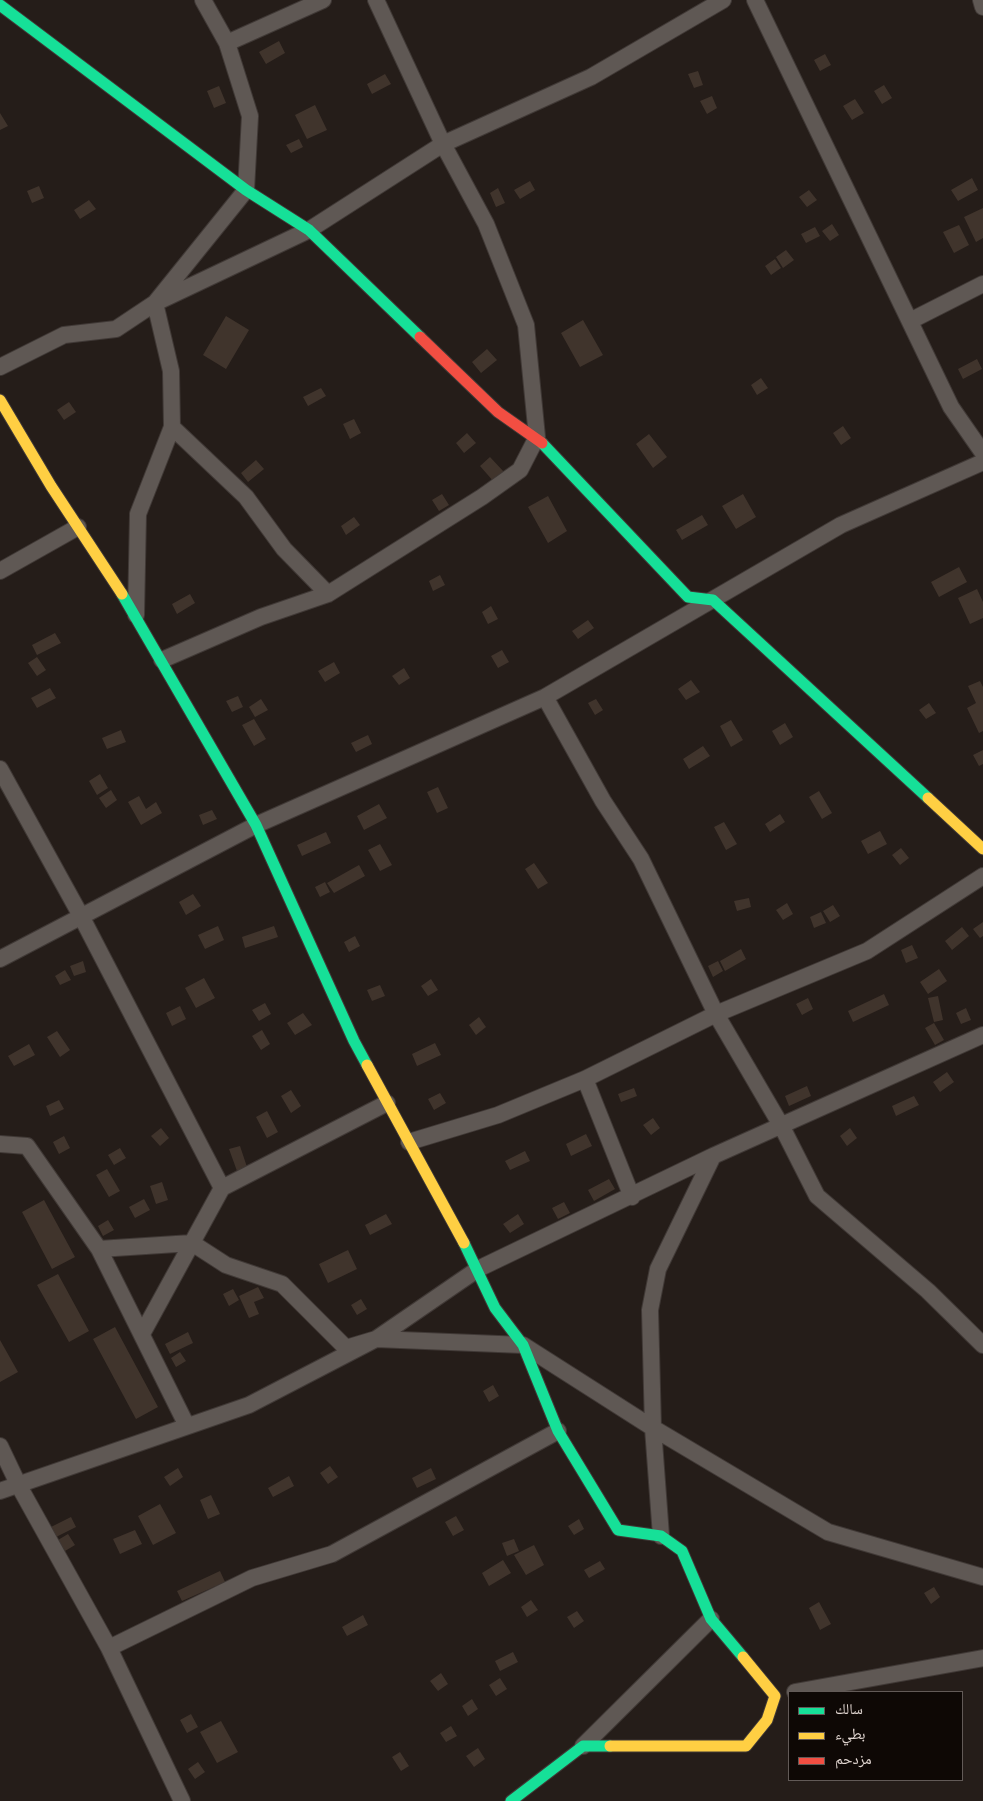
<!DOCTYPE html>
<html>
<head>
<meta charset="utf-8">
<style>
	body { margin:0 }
	#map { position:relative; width:983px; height:1801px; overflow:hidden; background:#251d19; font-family:"Source Sans 3","Noto Naskh Arabic",sans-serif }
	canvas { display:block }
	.legend { position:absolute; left:788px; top:1691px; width:175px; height:90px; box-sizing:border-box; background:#0e0805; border:1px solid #625a57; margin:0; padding:6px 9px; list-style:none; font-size:15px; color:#e1d6d1 }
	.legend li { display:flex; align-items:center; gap:10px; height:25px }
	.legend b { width:25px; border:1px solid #625a57 }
</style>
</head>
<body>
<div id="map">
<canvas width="983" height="1801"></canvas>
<ul class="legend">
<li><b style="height:6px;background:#16e098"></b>سالك</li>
<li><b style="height:6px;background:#ffcf43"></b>بطيء</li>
<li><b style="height:6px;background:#f24e42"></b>مزدحم</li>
</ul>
</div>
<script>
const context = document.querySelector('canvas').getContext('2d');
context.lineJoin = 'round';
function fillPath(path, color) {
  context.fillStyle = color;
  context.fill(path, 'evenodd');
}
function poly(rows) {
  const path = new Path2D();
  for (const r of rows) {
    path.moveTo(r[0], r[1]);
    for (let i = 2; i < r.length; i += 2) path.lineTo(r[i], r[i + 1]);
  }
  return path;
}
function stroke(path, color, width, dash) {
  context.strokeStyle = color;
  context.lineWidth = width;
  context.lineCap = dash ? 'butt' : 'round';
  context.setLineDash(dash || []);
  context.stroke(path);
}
fillPath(poly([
	[279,41,285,53,266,64,259,52],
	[825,54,831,65,820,71,814,60],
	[698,71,703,85,694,88,688,74],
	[385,74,391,84,372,94,367,84],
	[884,85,892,98,882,104,874,91],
	[219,86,226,103,214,108,207,91],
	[712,96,717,108,707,114,700,101],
	[855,99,864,113,852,120,843,106],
	[315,105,327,130,307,139,295,115],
	[0,113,8,126,0,130],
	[299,139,303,147,291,153,286,145],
	[972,178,978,190,958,201,951,190],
	[530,181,535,190,520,199,514,190],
	[39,186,44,198,32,203,27,191],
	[498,188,505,203,496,207,490,193],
	[809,190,817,200,807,207,799,197],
	[89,200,96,209,80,219,74,210],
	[983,208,983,238,976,242,964,217],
	[832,224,839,235,830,241,822,231],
	[959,225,969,245,954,253,943,232],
	[815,227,820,236,806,243,801,234],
	[786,250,794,260,783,268,776,257],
	[775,259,781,268,771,275,765,266],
	[226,316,249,330,226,369,203,355],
	[583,320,603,355,580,367,561,333],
	[487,349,497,360,481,373,472,362],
	[977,359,982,369,963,379,958,369],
	[761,378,768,388,757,395,751,385],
	[321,388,326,396,308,406,303,397],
	[69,402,76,412,64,420,57,410],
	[354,419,361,433,350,439,343,424],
	[843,426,851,438,841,445,833,433],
	[467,433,476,443,464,453,456,443],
	[649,434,667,457,653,468,636,444],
	[490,457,504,472,494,482,480,466],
	[256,460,264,469,248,482,241,473],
	[442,494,449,505,439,511,432,500],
	[743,494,756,517,736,529,722,506],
	[548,496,567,531,548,543,528,507],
	[702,515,708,525,682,540,676,530],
	[354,517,360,525,346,535,341,526],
	[959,567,967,582,939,597,931,582],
	[440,575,445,585,433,591,429,581],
	[977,589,983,602,983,618,970,624,958,598],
	[190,594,195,603,177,614,172,604],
	[491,606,498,619,488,624,482,612],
	[588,620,594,628,578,639,572,631],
	[55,633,61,643,37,655,32,645],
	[502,650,509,662,498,668,491,656],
	[37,657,46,670,37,676,28,663],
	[334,662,340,673,325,682,318,671],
	[404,668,410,678,399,685,392,676],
	[691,680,700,692,686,700,678,689],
	[980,681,983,687,983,731,979,733,967,708,976,703,968,686],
	[50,688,56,698,37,708,31,698],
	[238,696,243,707,232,712,226,701],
	[261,699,268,710,255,717,249,707],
	[596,699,603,710,595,715,588,703],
	[929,703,936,713,926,719,919,710],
	[254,719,266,739,254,746,242,725],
	[731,720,743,740,731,747,720,726],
	[785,723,793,737,780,745,772,731],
	[121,730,126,742,107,749,102,738],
	[368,735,372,744,356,752,351,743],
	[703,746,710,756,689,769,683,759],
	[983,750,983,764,979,766,973,755],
	[100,774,108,788,97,795,89,781],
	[438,787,448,808,437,813,427,792],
	[111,790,117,800,106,808,99,798],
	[819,791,832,813,822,819,809,797],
	[139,796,146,809,156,802,162,813,141,825,128,802],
	[379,804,387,818,364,830,357,816],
	[212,810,217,819,203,825,199,815],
	[780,814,785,822,770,832,765,824],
	[724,822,737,844,726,850,714,827],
	[880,831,887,844,868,854,861,841],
	[326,832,331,843,302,856,297,845],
	[380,844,392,865,380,871,368,850],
	[901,848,909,858,900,865,892,855],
	[534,863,548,883,538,889,525,869],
	[359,865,365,876,334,893,327,883],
	[325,882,330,892,320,897,315,887],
	[193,894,201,906,186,915,179,902],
	[749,898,751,907,737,911,734,901],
	[787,903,793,914,783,920,776,910],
	[833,905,840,916,830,922,823,911],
	[821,912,826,923,814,928,810,917],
	[983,922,983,936,980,938,973,929],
	[218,926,224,940,205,949,198,935],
	[274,926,278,937,245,948,242,937],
	[962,927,969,936,952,950,945,941],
	[355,936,360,946,349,952,344,942],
	[912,945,918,958,906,963,901,950],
	[741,949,746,959,725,971,720,961],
	[83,961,86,972,74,976,70,966],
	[718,961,723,971,713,977,708,966],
	[939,969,947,981,928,994,920,982],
	[65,970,71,980,60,985,55,976],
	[204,978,215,998,196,1008,185,988],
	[431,979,438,990,428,996,421,986],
	[380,985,385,996,372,1001,367,990],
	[884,994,889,1005,853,1022,848,1011],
	[938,996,943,1020,934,1022,928,998],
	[808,998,813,1009,802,1015,796,1004],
	[265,1003,271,1014,259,1021,252,1010],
	[180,1006,186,1019,172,1026,166,1013],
	[966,1008,971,1020,961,1024,956,1013],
	[303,1013,312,1025,295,1035,287,1023],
	[479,1017,486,1027,476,1035,469,1025],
	[934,1023,944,1040,935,1045,925,1028],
	[262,1030,270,1044,261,1050,252,1036],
	[57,1031,70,1050,60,1057,47,1037],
	[435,1043,441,1055,417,1066,412,1054],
	[29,1044,35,1055,14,1066,8,1056],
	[947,1072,954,1082,940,1092,933,1082],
	[807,1086,811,1096,789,1106,785,1096],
	[634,1088,637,1096,621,1102,618,1094],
	[291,1090,301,1106,291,1113,281,1096],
	[440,1093,446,1103,434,1110,428,1099],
	[914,1096,919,1105,896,1116,892,1106],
	[59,1100,64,1109,50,1116,46,1106],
	[267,1111,278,1132,267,1138,256,1117],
	[653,1118,660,1128,651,1135,643,1125],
	[161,1128,169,1138,160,1146,151,1136],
	[850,1128,857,1138,847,1146,840,1136],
	[586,1134,592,1146,571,1156,566,1144],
	[64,1136,70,1148,59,1154,53,1142],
	[240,1146,247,1167,237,1171,229,1149],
	[120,1148,126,1158,114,1165,108,1155],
	[525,1151,530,1161,510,1170,505,1161],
	[107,1169,120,1191,109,1197,96,1175],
	[609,1179,615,1189,594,1201,588,1190],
	[162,1182,168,1200,156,1204,150,1186],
	[144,1199,150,1210,135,1218,129,1207],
	[44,1200,75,1257,52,1269,22,1212],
	[564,1202,570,1213,558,1219,552,1208],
	[386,1214,392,1224,370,1235,365,1225],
	[518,1214,524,1224,510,1233,503,1224],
	[108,1220,114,1230,103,1236,98,1226],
	[348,1250,357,1269,328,1283,319,1264],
	[58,1274,89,1331,69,1342,37,1285],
	[258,1287,264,1298,254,1302,259,1314,249,1318,239,1296],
	[233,1289,239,1300,229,1306,223,1294],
	[361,1299,367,1309,357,1315,351,1305],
	[115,1327,158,1407,136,1419,93,1339],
	[188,1332,193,1343,170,1354,165,1344],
	[0,1340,18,1372,0,1382],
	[180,1352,186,1361,176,1367,171,1358],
	[493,1385,499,1396,489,1402,483,1391],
	[330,1466,338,1477,328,1484,320,1473],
	[178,1468,183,1477,170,1486,164,1477],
	[431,1468,436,1479,417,1488,412,1478],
	[289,1476,294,1486,273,1497,268,1488],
	[211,1495,220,1514,208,1519,200,1500],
	[160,1504,176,1533,153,1545,138,1516],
	[456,1516,464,1530,453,1536,445,1522],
	[71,1517,76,1527,56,1537,51,1527],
	[579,1519,584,1529,574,1535,568,1526],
	[135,1530,142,1544,120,1554,113,1539],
	[68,1534,75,1545,65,1551,58,1540],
	[514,1539,519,1551,507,1556,502,1543],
	[534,1545,544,1565,526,1575,514,1555],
	[503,1560,511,1573,489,1586,482,1573],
	[600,1561,605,1569,589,1578,584,1570],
	[220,1571,225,1582,182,1601,177,1591],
	[934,1587,940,1597,931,1604,924,1593],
	[531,1600,538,1610,527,1617,521,1607],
	[819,1602,831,1624,820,1630,809,1608],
	[577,1611,584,1621,574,1628,567,1617],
	[363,1615,368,1625,347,1636,342,1627],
	[513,1652,518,1662,500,1671,495,1661],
	[441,1673,448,1684,438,1691,430,1681],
	[500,1678,507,1689,496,1696,489,1685],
	[472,1699,478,1709,468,1716,462,1706],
	[191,1714,198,1727,187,1733,180,1720],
	[221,1721,238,1752,217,1763,200,1732],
	[451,1726,457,1736,446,1742,440,1733],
	[478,1748,485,1759,474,1767,466,1756],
	[400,1752,409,1766,401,1771,392,1757],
	[198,1762,205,1772,195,1779,188,1769]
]), '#40342c');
const street = poly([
	[755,0,951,407,983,453],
	[981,0,983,7],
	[227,43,323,0],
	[910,321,983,284],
	[0,367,64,335,116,329,155,303,309,230,443,144,591,77,723,0],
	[172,427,246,497,284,549,328,594],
	[0,571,78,527],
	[136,615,138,514,172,427,171,371,155,303,246,190,250,116,227,43,203,0],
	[162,660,261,617,328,594,482,497,520,470,537,437,526,325,486,224,443,144,376,0],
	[545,697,603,801,641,859,716,1014,782,1127,817,1196,928,1291,983,1345],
	[0,769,81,916,222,1188],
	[0,959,256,825,545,697,841,525,983,462],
	[585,1079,632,1197],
	[409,1142,498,1115,585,1079,716,1014,867,951,983,876],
	[0,1144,27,1146,99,1249,192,1243,226,1265,282,1284,346,1348,376,1339,523,1345,653,1428,828,1532,983,1577],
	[99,1249,187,1426],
	[142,1334,222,1188,387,1103],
	[0,1446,19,1486,109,1648,182,1801],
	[0,1491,249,1405,376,1339,478,1269,713,1156,983,1035],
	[661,1536,653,1428,650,1310,658,1269,713,1156],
	[109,1648,252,1578,332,1554,558,1431],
	[795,1692,983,1658],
	[583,1746,711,1619]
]);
const fast = poly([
	[0,5,246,190,309,230,420,337],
	[542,443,688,597,713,600,928,798],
	[122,594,256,825,354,1041,367,1065],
	[464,1243,495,1308,523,1345,558,1431,618,1530,661,1536,682,1551,711,1619,743,1657],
	[511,1801,583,1746,610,1746]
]);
const slow = poly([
	[0,400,51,486,122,594],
	[928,798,983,849],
	[367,1065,464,1243],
	[610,1746,746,1746,767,1720,775,1696,743,1657]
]);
const jam = poly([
	[420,337,498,412,542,443]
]);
stroke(street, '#403936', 18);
stroke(fast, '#403936', 13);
stroke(slow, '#403936', 13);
stroke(jam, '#403936', 13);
stroke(street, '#5f5854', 16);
stroke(fast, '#16e098', 11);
stroke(slow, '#ffcf43', 11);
stroke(jam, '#f24e42', 11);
</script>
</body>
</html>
